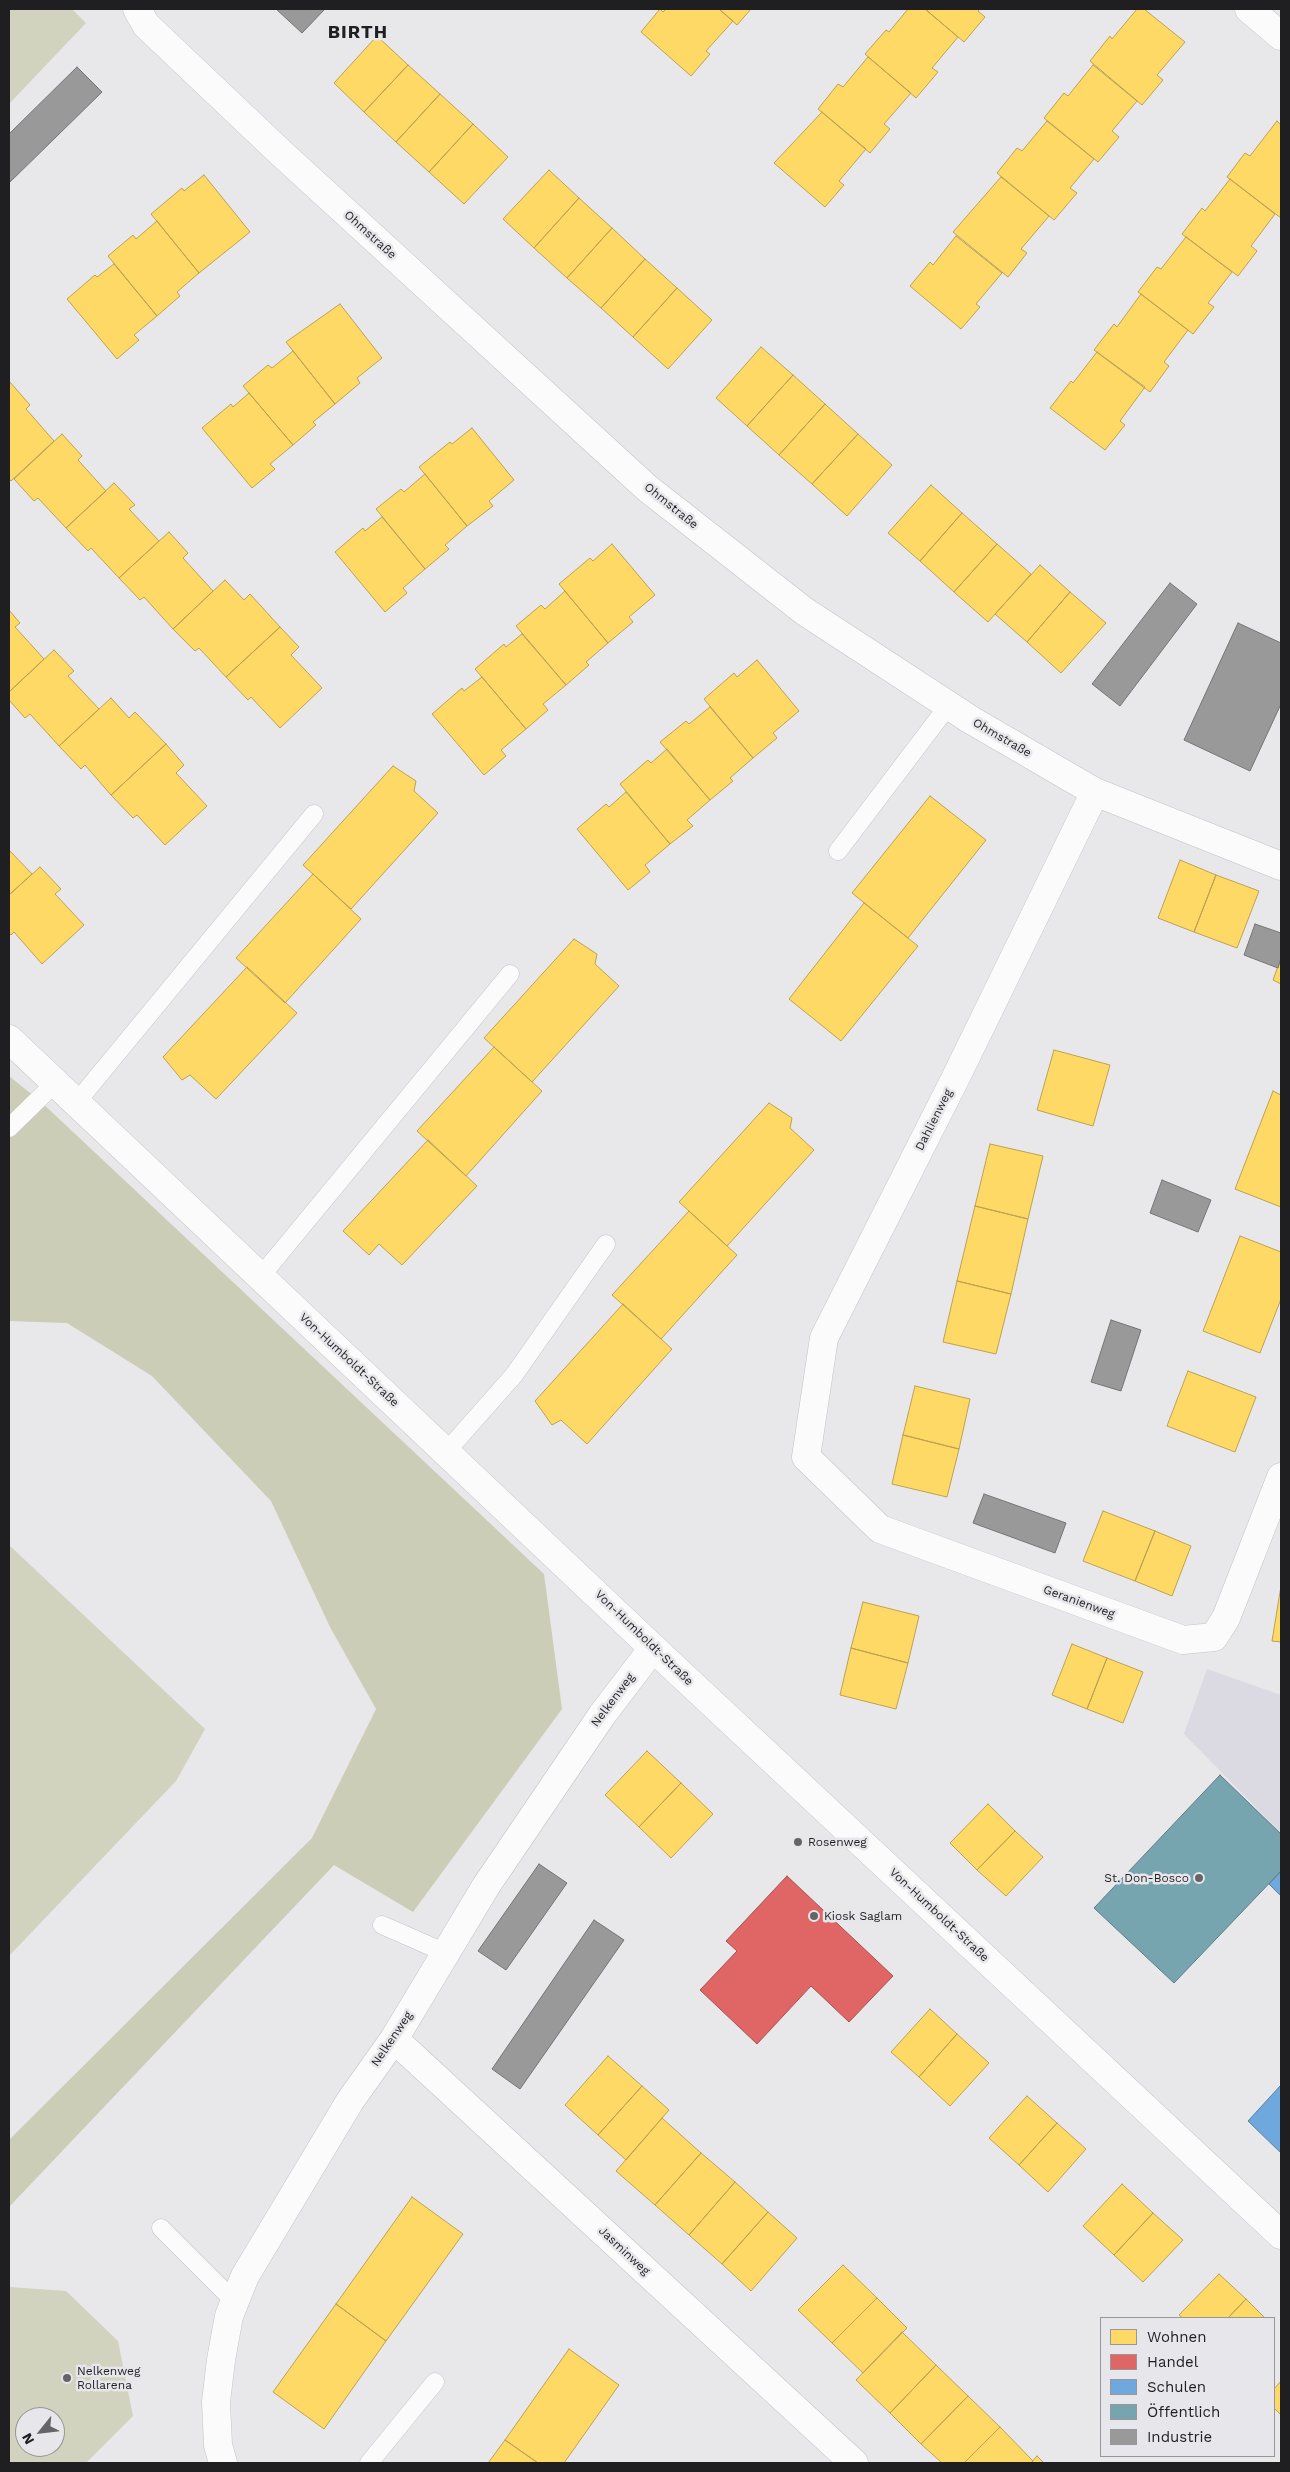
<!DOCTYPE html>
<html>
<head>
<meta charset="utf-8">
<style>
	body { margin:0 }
	#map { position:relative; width:1290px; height:2472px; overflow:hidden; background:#e8e7ea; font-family:"Work Sans",sans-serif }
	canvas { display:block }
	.frame { position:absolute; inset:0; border:10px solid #1f1f21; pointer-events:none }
	.legend { position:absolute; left:1100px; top:2317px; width:175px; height:140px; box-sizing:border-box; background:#e7e6eb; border:1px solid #97969a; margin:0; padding:6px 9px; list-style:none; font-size:15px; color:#1f1f21 }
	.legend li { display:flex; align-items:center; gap:10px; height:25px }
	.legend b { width:25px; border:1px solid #97969a }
	.north { position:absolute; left:15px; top:2407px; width:50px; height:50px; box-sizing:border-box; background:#e7e6eb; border:1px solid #97969a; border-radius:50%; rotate:241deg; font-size:14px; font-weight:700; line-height:20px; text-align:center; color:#1f1f21 }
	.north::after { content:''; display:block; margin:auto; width:18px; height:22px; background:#656567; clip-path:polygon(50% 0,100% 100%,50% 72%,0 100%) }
</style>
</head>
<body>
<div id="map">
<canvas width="1290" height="2472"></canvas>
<div class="frame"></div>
<ul class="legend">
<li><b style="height:14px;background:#ffd966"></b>Wohnen</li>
<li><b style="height:14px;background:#e06666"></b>Handel</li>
<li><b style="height:14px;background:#6fa8dc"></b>Schulen</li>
<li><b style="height:14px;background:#76a5af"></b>Öffentlich</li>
<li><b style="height:14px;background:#999"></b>Industrie</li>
</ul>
<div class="north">N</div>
</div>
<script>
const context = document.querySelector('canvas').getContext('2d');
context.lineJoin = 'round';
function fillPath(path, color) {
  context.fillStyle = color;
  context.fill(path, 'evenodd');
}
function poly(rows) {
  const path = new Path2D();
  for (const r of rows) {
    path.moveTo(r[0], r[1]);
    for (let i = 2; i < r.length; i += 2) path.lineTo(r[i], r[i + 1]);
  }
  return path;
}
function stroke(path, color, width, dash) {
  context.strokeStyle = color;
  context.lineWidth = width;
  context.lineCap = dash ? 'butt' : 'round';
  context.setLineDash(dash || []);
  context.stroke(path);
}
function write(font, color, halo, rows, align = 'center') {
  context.font = font + ' "Work Sans",sans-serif';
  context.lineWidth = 5;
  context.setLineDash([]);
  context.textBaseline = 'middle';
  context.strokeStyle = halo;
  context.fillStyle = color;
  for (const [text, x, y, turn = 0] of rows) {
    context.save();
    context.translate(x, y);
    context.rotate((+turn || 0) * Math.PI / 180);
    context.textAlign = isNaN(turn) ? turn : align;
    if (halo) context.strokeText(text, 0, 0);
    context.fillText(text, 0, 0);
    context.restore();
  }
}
fillPath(poly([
	[1207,1669,1281,1695,1281,1833,1184,1734]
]), '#dbd9e1');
fillPath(poly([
	[9,9,72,9,86,23,9,104],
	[9,1545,205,1729,176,1781,9,1956],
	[9,2287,66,2291,118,2341,133,2416,86,2463,9,2463],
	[25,2417,55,2417,55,2447,25,2447]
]), '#d1d3be');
fillPath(poly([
	[9,1076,40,1101,544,1574,562,1709,413,1912,334,1865,9,2207,9,2140,312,1838,376,1709,330,1627,271,1501,152,1376,67,1323,9,1321]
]), '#cbcdb6');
const homes = poly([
	[660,9,663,12,666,9,719,9,733,21,706,51,710,54,691,76,641,32,660,9],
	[719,9,751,9,737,25,719,9],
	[908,9,925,9,958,37,932,68,938,72,916,98,865,54,886,30,889,32,908,9],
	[925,9,980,9,978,11,985,17,964,42,925,9],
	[1137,9,1144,9,1185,42,1157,75,1163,80,1142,105,1090,61,1110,36,1112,39,1137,9],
	[377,36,408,65,364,112,334,83,377,36],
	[868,57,911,93,884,124,890,129,870,153,818,109,838,84,843,87,868,57],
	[408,65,440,94,396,142,364,112,408,65],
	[1093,65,1137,101,1112,131,1119,137,1098,162,1044,118,1064,93,1068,96,1093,65],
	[440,94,473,124,429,172,396,142,440,94],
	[822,112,866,149,839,181,844,185,825,207,774,163,822,112],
	[1047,121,1094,159,1070,188,1077,193,1054,220,997,173,1017,148,1022,151,1047,121],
	[1277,121,1281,125,1281,218,1227,177,1245,153,1250,156,1277,121],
	[473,124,508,157,464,204,429,172,473,124],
	[549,170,579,198,534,248,503,219,549,170],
	[204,175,250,232,199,273,151,214,182,188,184,191,204,175],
	[1001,177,1049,216,1021,249,1027,253,1008,277,953,232,1001,177],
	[1230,179,1275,214,1251,246,1257,251,1238,276,1182,234,1202,208,1205,211,1230,179],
	[579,198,612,228,567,278,534,248,579,198],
	[157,221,199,273,177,292,180,296,157,316,108,256,133,235,136,239,157,221],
	[612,228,645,259,601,308,567,278,612,228],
	[956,236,1002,273,976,304,980,307,961,329,910,286,930,262,933,265,956,236],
	[1186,237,1232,272,1208,303,1214,307,1193,334,1138,292,1157,267,1161,269,1186,237],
	[645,259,677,288,633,337,601,308,645,259],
	[114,264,157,316,134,335,139,340,117,359,67,299,95,275,97,277,114,264],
	[677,288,712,320,668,369,633,337,677,288],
	[1141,294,1188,330,1164,362,1169,366,1150,392,1094,350,1114,324,1117,327,1141,294],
	[340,304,382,358,357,378,360,383,335,404,286,342,340,304],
	[761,347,793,375,747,426,716,398,761,347],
	[293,351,335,404,313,422,316,425,293,445,243,386,268,365,272,368,293,351],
	[1097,352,1145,387,1120,421,1125,425,1105,450,1050,408,1071,381,1073,383,1097,352],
	[793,375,825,404,779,455,747,426,793,375],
	[9,381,30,405,26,409,54,441,11,481,9,479,9,381],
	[249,393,293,445,270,464,275,469,252,488,202,428,231,404,233,407,249,393],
	[825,404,858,434,812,484,779,455,825,404],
	[472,428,514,480,489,501,493,506,467,526,419,467,450,442,452,444,472,428],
	[62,434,82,456,78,460,106,491,66,528,38,498,34,501,14,479,62,434],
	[858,434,892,465,847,516,812,484,858,434],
	[425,474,467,526,445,545,449,549,425,569,376,509,401,489,404,492,425,474],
	[114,483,135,505,129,509,159,541,119,578,91,548,88,551,66,528,114,483],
	[931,485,962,513,920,561,888,533,931,485],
	[962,513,997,544,954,592,920,561,962,513],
	[382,517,425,569,403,588,407,593,385,612,335,552,363,528,365,531,382,517],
	[169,532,188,553,183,558,213,591,173,629,144,597,140,600,119,578,169,532],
	[612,544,655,595,629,617,633,622,608,643,559,584,590,558,593,561,612,544],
	[997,544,1031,574,988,622,954,592,997,544],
	[1040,565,1070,592,1027,642,995,614,1040,565],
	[225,580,244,600,250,594,280,627,226,677,199,648,195,651,173,629,225,580],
	[565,591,608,643,586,662,589,665,566,685,516,626,541,605,545,609,565,591],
	[1070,592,1106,623,1061,673,1027,642,1070,592],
	[9,610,20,623,15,627,44,659,9,692,9,610],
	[280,627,299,647,291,655,322,688,280,728,251,697,248,700,226,677,280,627],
	[522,634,566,685,543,704,548,710,526,729,475,669,504,644,506,647,522,634],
	[54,650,74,671,68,676,99,709,59,746,30,714,25,718,9,700,9,692,54,650],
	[757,660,799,711,773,733,777,738,753,758,704,699,734,673,737,677,757,660],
	[482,677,526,729,501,750,506,756,484,775,432,714,462,688,464,691,482,677],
	[111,698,129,718,135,712,166,744,111,795,85,765,81,769,59,746,111,698],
	[710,707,753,758,730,778,733,781,710,800,660,742,686,721,689,724,710,707],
	[166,744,184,765,176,773,207,806,165,845,137,815,133,818,111,795,166,744],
	[667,749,710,800,687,820,693,826,670,844,620,784,648,760,651,763,667,749],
	[393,766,416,781,414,791,438,813,351,909,303,865,393,766],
	[626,792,670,844,645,865,650,872,628,890,577,829,606,804,609,807,626,792],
	[930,796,986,840,908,938,852,893,930,796],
	[9,850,32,874,9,895,9,850],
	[1180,860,1216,875,1194,932,1158,918,1180,860],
	[40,867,61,889,55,894,84,925,42,964,14,932,11,935,9,933,9,895,40,867],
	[313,874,361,919,285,1003,236,958,313,874],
	[1216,875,1259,891,1237,948,1194,932,1216,875],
	[864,903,918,946,841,1041,789,999,864,903],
	[574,939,597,954,595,964,619,986,532,1082,484,1038,574,939],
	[1281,958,1281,984,1273,980,1281,958],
	[247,967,297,1013,216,1099,190,1075,182,1080,163,1057,247,967],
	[494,1047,542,1091,466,1176,417,1131,494,1047],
	[1054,1050,1110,1065,1093,1126,1037,1110,1054,1050],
	[1273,1091,1281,1095,1281,1207,1235,1189,1273,1091],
	[769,1103,792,1118,790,1128,814,1150,727,1246,679,1202,769,1103],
	[428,1140,477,1186,402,1265,379,1244,369,1255,343,1231,428,1140],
	[990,1144,1043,1156,1028,1219,975,1206,990,1144],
	[975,1206,1028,1219,1011,1294,957,1281,975,1206],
	[689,1211,737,1255,661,1339,612,1295,689,1211],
	[1240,1236,1281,1252,1281,1299,1260,1353,1203,1331,1240,1236],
	[957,1281,1011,1294,996,1354,943,1342,957,1281],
	[623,1304,672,1349,587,1444,561,1420,552,1425,535,1401,623,1304],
	[1188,1371,1256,1397,1235,1452,1167,1426,1188,1371],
	[915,1386,970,1399,959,1449,903,1435,915,1386],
	[903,1435,959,1449,947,1497,892,1484,903,1435],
	[1103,1511,1155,1531,1135,1581,1083,1561,1103,1511],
	[1155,1531,1191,1546,1172,1596,1135,1581,1155,1531],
	[1281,1586,1281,1642,1272,1641,1281,1586],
	[863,1602,919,1616,908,1663,851,1648,863,1602],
	[1072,1644,1107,1658,1087,1709,1052,1695,1072,1644],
	[851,1648,908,1663,896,1709,840,1695,851,1648],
	[1107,1658,1143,1672,1123,1723,1087,1709,1107,1658],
	[647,1751,681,1783,639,1827,605,1795,647,1751],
	[681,1783,713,1814,671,1858,639,1827,681,1783],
	[988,1804,1015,1831,977,1870,950,1843,988,1804],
	[1015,1831,1043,1857,1006,1896,977,1870,1015,1831],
	[930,2009,957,2034,919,2077,891,2052,930,2009],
	[957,2034,989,2063,950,2106,919,2077,957,2034],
	[608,2056,642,2086,598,2135,565,2105,608,2056],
	[642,2086,669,2110,626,2160,598,2135,642,2086],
	[1027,2096,1057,2123,1019,2165,989,2138,1027,2096],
	[662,2118,701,2153,655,2205,616,2171,662,2118],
	[1057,2123,1086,2149,1048,2192,1019,2165,1057,2123],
	[701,2153,735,2182,689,2235,655,2205,701,2153],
	[735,2182,768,2212,722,2264,689,2235,735,2182],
	[1122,2184,1153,2213,1114,2255,1083,2226,1122,2184],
	[412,2197,463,2234,386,2341,336,2304,412,2197],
	[768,2212,797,2238,751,2291,722,2264,768,2212],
	[1153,2213,1183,2240,1143,2282,1114,2255,1153,2213],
	[843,2265,877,2298,832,2343,798,2310,843,2265],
	[1219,2274,1246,2299,1228,2318,1183,2318,1179,2315,1219,2274],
	[877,2298,907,2328,863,2373,832,2343,877,2298],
	[1246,2299,1265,2318,1228,2318,1246,2299],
	[336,2304,386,2341,324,2429,273,2392,336,2304],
	[902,2332,936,2365,890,2413,856,2380,902,2332],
	[569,2349,619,2385,564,2463,538,2463,505,2440,569,2349],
	[936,2365,968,2396,921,2444,890,2413,936,2365],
	[1281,2381,1281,2415,1274,2408,1274,2389,1281,2381],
	[968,2396,1000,2427,964,2463,942,2463,921,2444,968,2396],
	[1000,2427,1033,2461,1031,2463,964,2463,1000,2427],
	[505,2440,538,2463,488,2463,505,2440],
	[1037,2456,1044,2463,1031,2463,1037,2456]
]);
fillPath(homes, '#ffd966');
stroke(homes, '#bca151', 1);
const shops = poly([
	[787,1876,893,1976,849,2022,811,1986,757,2044,700,1990,737,1951,726,1941,787,1876]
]);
fillPath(shops, '#e06666');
stroke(shops, '#a65151', 1);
const schools = poly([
	[1281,1871,1281,1896,1269,1884,1281,1871],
	[1281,2085,1281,2153,1248,2121,1281,2085]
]);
fillPath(schools, '#6fa8dc');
stroke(schools, '#577fa4', 1);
const public = poly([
	[1220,1775,1281,1834,1281,1871,1174,1983,1094,1908,1220,1775]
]);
fillPath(public, '#76a5af');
stroke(public, '#5c7d84', 1);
const industry = poly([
	[276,9,325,9,302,33,276,9],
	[77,67,102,92,9,183,9,134,77,67],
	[1170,583,1197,604,1120,706,1092,684,1170,583],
	[1238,623,1281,643,1281,704,1250,771,1184,740,1238,623],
	[1255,924,1281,933,1281,958,1278,968,1244,955,1255,924],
	[1162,1180,1211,1200,1198,1232,1150,1213,1162,1180],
	[1111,1320,1141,1330,1121,1391,1091,1382,1111,1320],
	[984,1494,1066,1523,1055,1553,973,1523,984,1494],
	[539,1864,567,1883,506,1970,478,1951,539,1864],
	[594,1920,624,1940,520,2089,492,2069,594,1920]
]);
fillPath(industry, '#999');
stroke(industry, '#747475', 1);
const lane = poly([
	[838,851,948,706],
	[76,1103,314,814],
	[9,1128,55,1083],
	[261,1276,510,974],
	[446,1452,514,1375,606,1244],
	[382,1925,446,1953],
	[161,2228,235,2302],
	[369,2463,435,2382]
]);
const street = poly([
	[137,9,146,25,280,152,647,488,804,611,971,720,1095,792,1281,866],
	[1249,9,1281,36],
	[1095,792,956,1077,824,1338,806,1457,880,1529,1183,1640,1214,1637,1226,1618,1281,1477],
	[394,2039,854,2463],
	[223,2463,218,2445,216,2402,221,2360,229,2316,245,2276,350,2101,394,2039,486,1886,602,1715,653,1648]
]);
const secondary = poly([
	[9,1039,653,1648,1281,2235]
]);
stroke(lane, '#c3c3c5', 19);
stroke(street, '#c3c3c5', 29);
stroke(secondary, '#c3c3c5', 29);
stroke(lane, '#fcfbfc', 18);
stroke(street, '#fcfbfc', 28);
stroke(secondary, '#fcfbfc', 28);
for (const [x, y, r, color] of [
	[798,1842,5,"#656567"],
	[1199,1878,5,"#656567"],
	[814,1916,5,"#656567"],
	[67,2378,5,"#656567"]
]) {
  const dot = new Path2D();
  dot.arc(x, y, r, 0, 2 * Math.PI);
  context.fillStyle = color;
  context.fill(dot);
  stroke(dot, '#e7e6eb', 2);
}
write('12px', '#1f1f21', '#e7e6eb', [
	["Ohmstraße",370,235,42],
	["Ohmstraße",671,506,39],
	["Ohmstraße",1002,738,30],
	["Dahlienweg",934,1120,-63],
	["Von-Humboldt-Straße",349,1360,43],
	["Geranienweg",1079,1602,20],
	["Von-Humboldt-Straße",644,1638,44],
	["Nelkenweg",613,1700,-53],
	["Von-Humboldt-Straße",939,1915,43],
	["Nelkenweg",392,2039,-56],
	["Jasminweg",624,2251,43]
]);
write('12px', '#1f1f21', '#e7e6eb', [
	["Rosenweg",808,1842],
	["St. Don-Bosco",1189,1878,"right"],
	["Kiosk Saglam",824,1916],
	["Nelkenweg",77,2371],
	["Rollarena",77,2385]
], 'left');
context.letterSpacing = '1px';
write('bold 18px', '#1f1f21', '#e7e6eb', [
	["BIRTH",358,33]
]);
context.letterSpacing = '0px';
</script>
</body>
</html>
